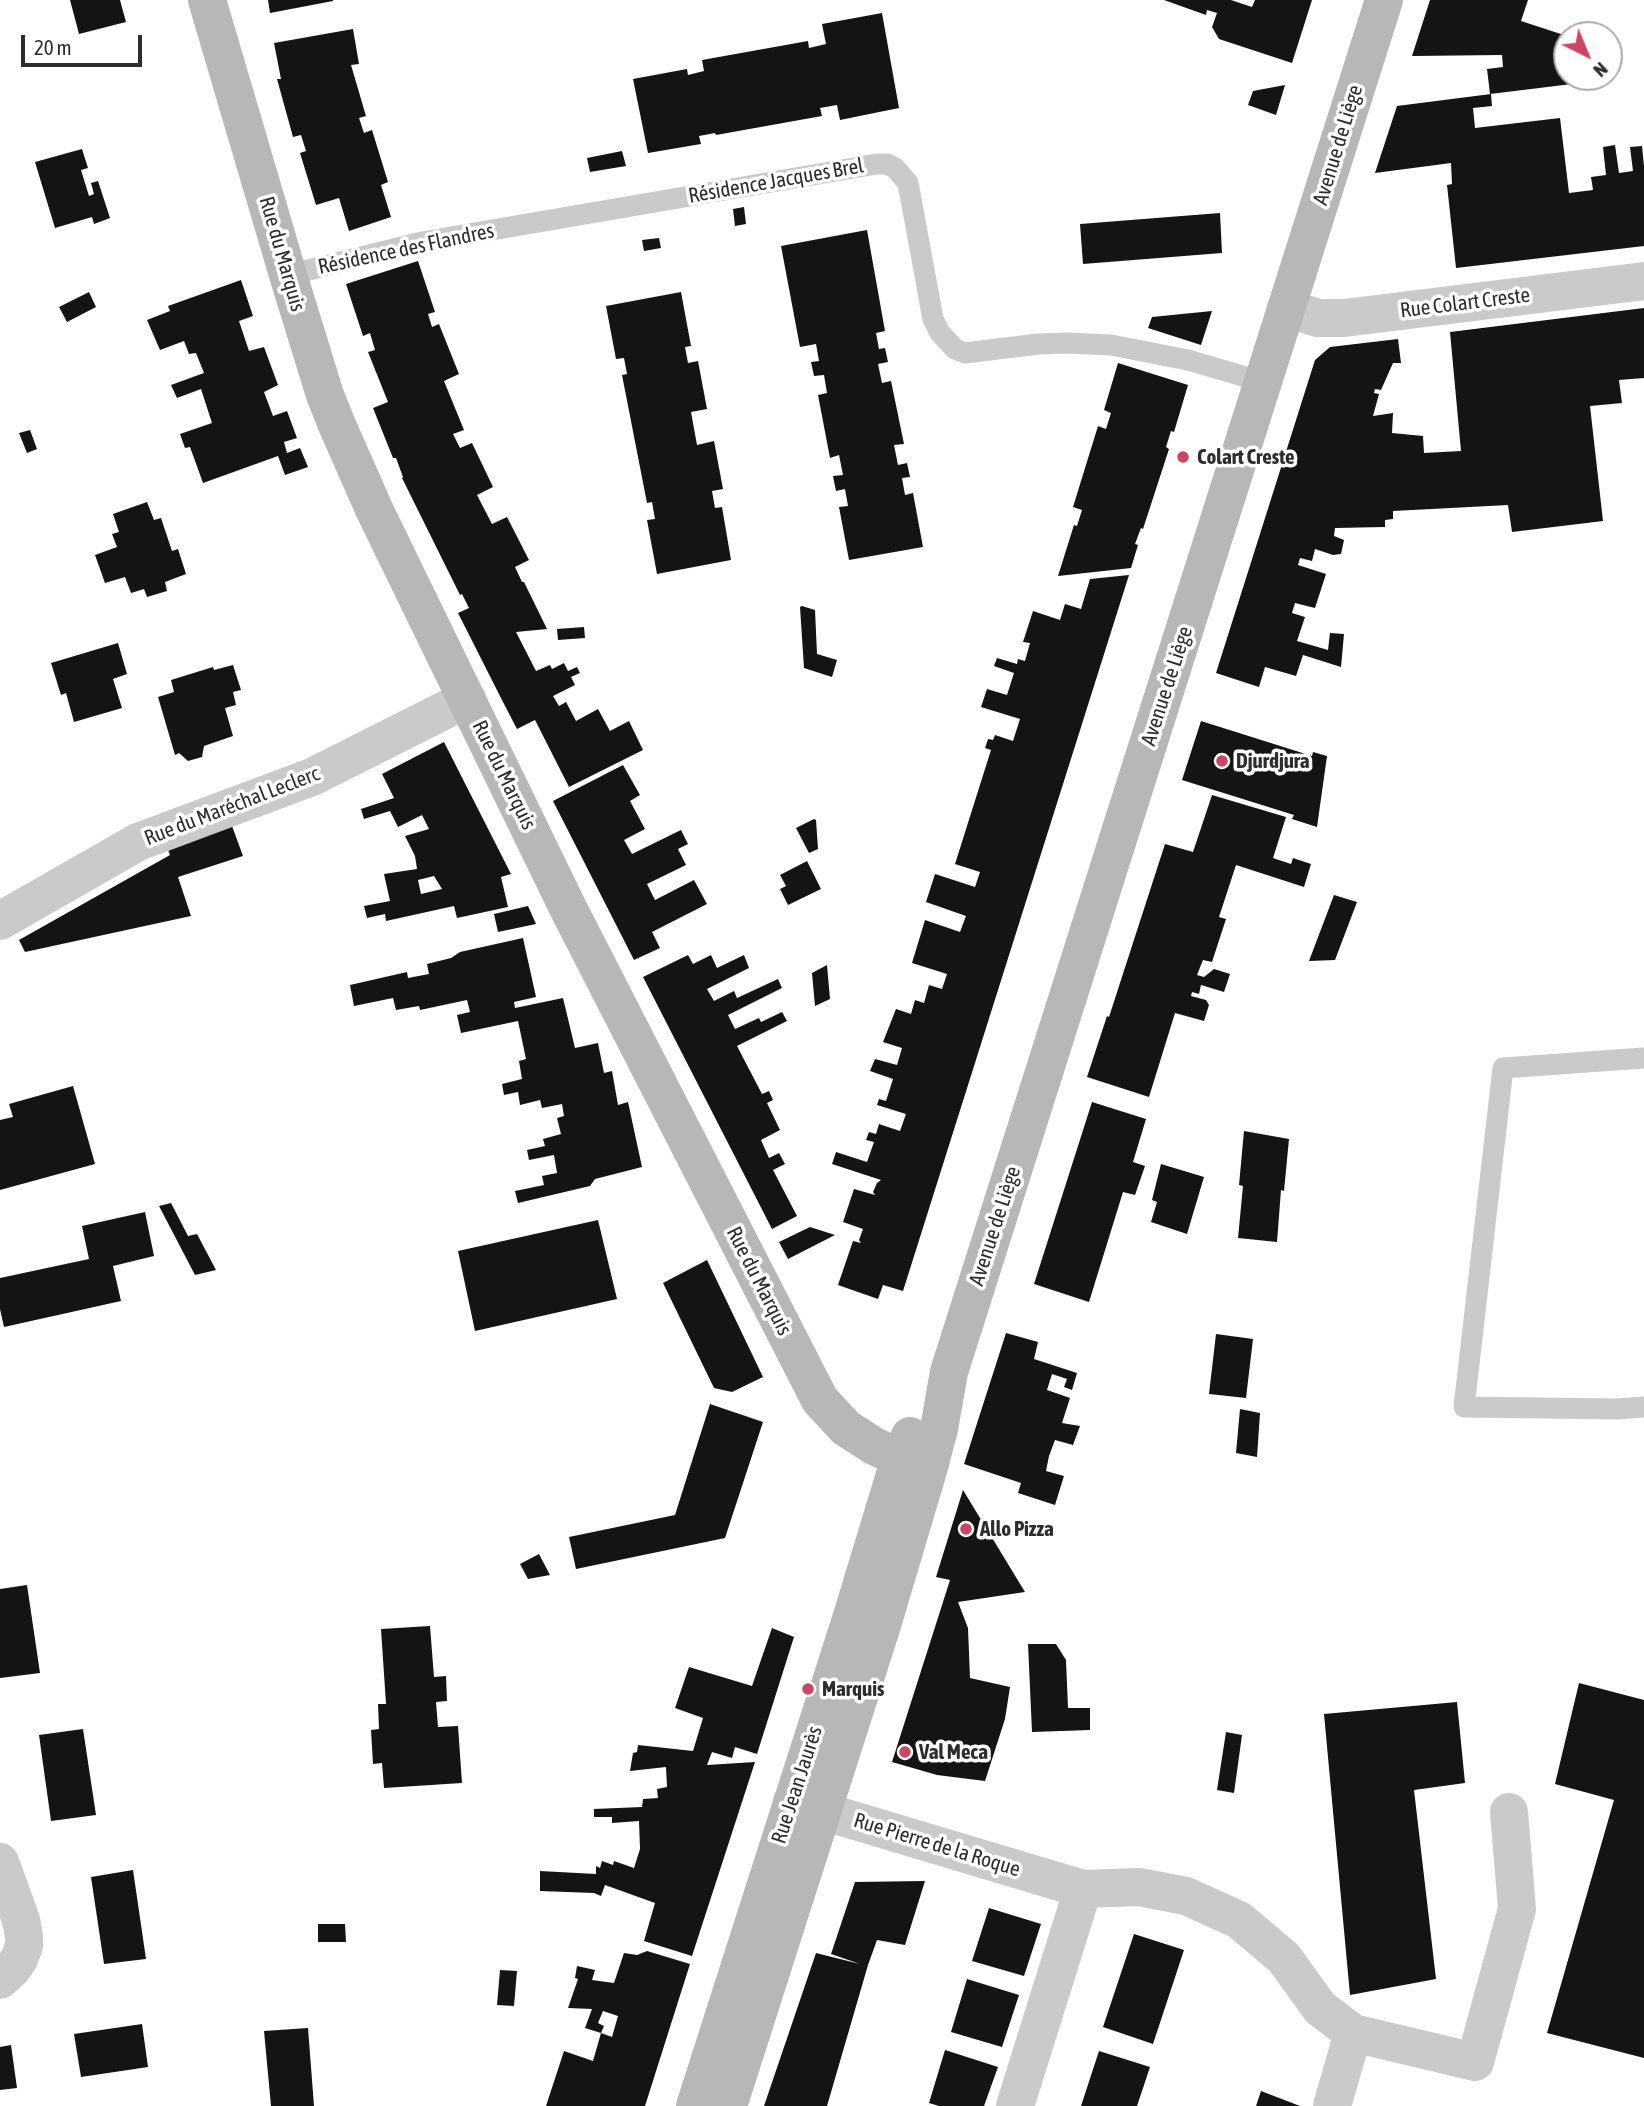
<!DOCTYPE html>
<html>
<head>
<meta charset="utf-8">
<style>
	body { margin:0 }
	#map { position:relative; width:1644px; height:2106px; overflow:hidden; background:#fff; font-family:"Asap Condensed",sans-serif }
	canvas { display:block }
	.north { position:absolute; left:1553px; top:21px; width:70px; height:70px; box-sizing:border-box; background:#fff; border:2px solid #ababab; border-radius:50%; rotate:137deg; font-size:19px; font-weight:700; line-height:28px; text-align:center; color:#2d2d2d }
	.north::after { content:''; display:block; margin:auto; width:24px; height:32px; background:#cf4461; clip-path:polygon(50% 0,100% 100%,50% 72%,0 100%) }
	.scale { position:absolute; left:21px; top:35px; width:121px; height:32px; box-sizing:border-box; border:4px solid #2d2d2d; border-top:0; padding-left:9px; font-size:21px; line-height:24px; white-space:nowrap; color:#2d2d2d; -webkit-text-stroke:5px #fff; paint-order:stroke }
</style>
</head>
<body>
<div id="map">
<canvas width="1644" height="2106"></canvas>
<div class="north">N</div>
<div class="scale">20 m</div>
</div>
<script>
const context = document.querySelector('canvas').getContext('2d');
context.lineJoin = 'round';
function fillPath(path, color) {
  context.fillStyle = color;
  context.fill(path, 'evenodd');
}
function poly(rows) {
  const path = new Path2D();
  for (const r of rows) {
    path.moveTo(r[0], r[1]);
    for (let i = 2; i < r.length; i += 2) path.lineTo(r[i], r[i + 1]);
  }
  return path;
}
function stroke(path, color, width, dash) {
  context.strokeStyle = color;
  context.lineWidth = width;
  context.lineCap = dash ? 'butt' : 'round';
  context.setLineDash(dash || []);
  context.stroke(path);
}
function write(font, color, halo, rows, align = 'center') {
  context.font = font + ' "Asap Condensed",sans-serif';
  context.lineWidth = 7;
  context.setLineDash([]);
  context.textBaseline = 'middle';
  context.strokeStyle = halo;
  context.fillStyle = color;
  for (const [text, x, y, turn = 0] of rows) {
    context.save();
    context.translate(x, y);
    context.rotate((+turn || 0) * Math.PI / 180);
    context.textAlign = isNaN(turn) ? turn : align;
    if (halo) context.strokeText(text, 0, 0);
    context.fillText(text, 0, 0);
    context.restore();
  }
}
fillPath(poly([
	[70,0,120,0,126,22,79,34],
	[268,0,333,0,333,1,270,13],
	[1164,0,1231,0,1252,7,1255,0,1312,0,1292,63,1219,39,1212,27,1217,13,1207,10,1206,15],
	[1430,0,1528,0,1521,21,1567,36,1567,77,1580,77,1580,83,1490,94,1487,69,1503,67,1502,55,1412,56],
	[882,13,899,108,840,120,837,105,820,108,822,116,716,135,715,133,699,136,701,144,648,153,633,79,687,69,688,75,704,71,702,60,808,41,809,48,826,44,822,24],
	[353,29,359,64,351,65,366,116,359,118,364,133,372,130,388,182,381,185,391,217,349,231,339,198,316,205,300,153,306,151,301,135,293,137,277,79,281,79,274,43],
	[1285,85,1276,115,1248,105,1253,91],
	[1491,94,1492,106,1473,108,1475,128,1560,118,1569,193,1593,190,1591,177,1606,175,1603,147,1615,145,1619,173,1633,171,1630,147,1642,146,1644,166,1644,246,1456,268,1447,185,1452,184,1451,163,1375,173,1397,106],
	[82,149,88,168,81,170,89,196,94,194,91,183,98,181,110,218,94,224,92,217,55,228,35,162],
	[622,151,626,166,590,172,587,158],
	[744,207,746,224,735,226,733,209],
	[1220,213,1222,253,1083,264,1080,224],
	[867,230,885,331,876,333,879,349,885,348,888,362,878,364,882,383,891,381,904,444,894,445,898,465,907,463,910,477,902,478,905,495,913,493,923,547,849,560,839,507,848,506,845,489,836,491,833,476,843,475,839,455,830,458,818,395,827,393,824,375,814,376,811,362,819,361,816,344,800,347,781,246],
	[659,238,661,248,644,251,642,240],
	[418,261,435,312,428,314,432,327,439,324,459,374,444,381,464,430,453,434,460,448,472,443,493,487,477,495,492,524,507,517,529,560,515,567,522,582,524,582,547,629,516,632,536,671,550,665,552,669,564,663,568,671,577,667,580,673,571,677,575,685,553,696,559,706,566,702,576,721,598,709,610,731,629,721,643,750,569,787,535,720,517,729,503,702,458,613,469,608,462,594,460,595,402,478,403,477,396,458,393,458,373,408,388,402,368,352,375,350,370,333,363,336,346,284],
	[241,280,253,316,239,321,249,351,264,347,278,385,264,392,273,416,287,411,297,438,284,442,287,453,300,448,308,467,285,475,278,456,203,483,190,447,185,448,180,434,212,423,201,389,177,398,171,385,204,373,196,353,189,354,184,341,160,350,147,320,170,311,168,306],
	[89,292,96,307,67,322,59,307],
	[681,292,691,346,685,347,688,363,698,361,707,409,691,412,697,445,714,441,723,489,712,491,715,508,722,507,731,560,657,574,647,520,655,519,652,502,647,503,622,375,627,374,624,358,616,359,606,306],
	[1644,308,1644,378,1619,380,1622,403,1590,406,1603,521,1512,532,1508,505,1393,511,1393,519,1385,520,1385,527,1335,528,1334,536,1344,540,1341,554,1333,555,1315,549,1312,561,1300,558,1298,565,1326,574,1315,608,1295,603,1292,613,1305,617,1297,641,1328,650,1330,633,1344,634,1341,667,1303,655,1296,676,1265,667,1259,687,1216,673,1315,360,1330,347,1398,339,1401,363,1393,363,1381,390,1375,389,1374,393,1379,394,1373,416,1393,413,1392,433,1423,436,1424,453,1461,451,1450,332],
	[1212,311,1201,345,1148,328,1152,317],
	[1118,363,1188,385,1174,432,1171,431,1166,447,1169,449,1143,529,1141,528,1135,544,1138,545,1131,568,1058,576,1074,525,1077,526,1082,510,1073,507,1098,426,1106,429,1111,413,1104,410],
	[30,430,37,449,27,453,19,433],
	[147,502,154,520,161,518,172,551,178,549,186,574,165,582,167,591,147,597,144,589,131,593,125,577,105,583,95,555,117,547,112,534,119,532,113,514],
	[1129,575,903,1291,883,1285,878,1299,838,1285,853,1241,861,1243,859,1240,863,1229,843,1222,854,1189,875,1195,873,1192,877,1183,881,1180,832,1164,836,1152,867,1162,874,1142,866,1140,869,1132,876,1134,879,1124,900,1131,906,1114,877,1105,879,1099,886,1101,893,1079,870,1071,875,1059,897,1065,902,1048,883,1042,896,1009,911,1014,915,1000,924,1003,929,985,942,989,947,974,912,963,925,920,960,932,966,916,926,902,935,874,975,887,980,872,955,864,991,750,985,748,988,739,993,740,995,735,1013,741,1020,719,981,707,987,689,1007,695,1014,673,994,666,997,658,1017,664,1018,659,1025,661,1030,643,1023,642,1033,611,1060,620,1065,604,1081,609,1090,579],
	[802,606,815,610,817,654,837,660,832,677,804,668,800,607],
	[584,627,585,638,558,640,557,629],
	[118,643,127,674,113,679,122,708,74,722,66,693,61,695,51,663],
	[233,665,241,690,233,692,236,705,225,708,233,736,204,746,202,757,188,761,179,753,175,755,158,697,174,692,171,680,213,667,214,670],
	[1201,721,1312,756,1313,752,1327,756,1317,827,1292,819,1294,815,1182,780],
	[444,742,511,874,501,877,508,907,457,918,454,906,386,921,385,914,367,918,364,906,390,901,384,874,417,869,415,856,405,836,429,829,422,815,398,827,390,811,364,819,361,809,394,798,382,774],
	[434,876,442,889,421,894,418,880],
	[623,765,640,795,630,801,645,829,624,840,632,854,681,830,688,844,678,849,686,865,647,884,655,900,694,880,707,904,652,932,660,948,634,960,553,801],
	[1212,795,1286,817,1273,858,1291,864,1293,858,1311,864,1304,887,1236,865,1219,917,1226,919,1212,962,1203,960,1197,975,1204,977,1214,969,1230,974,1224,992,1201,985,1199,994,1192,992,1191,996,1206,1000,1209,1005,1204,1021,1175,1013,1149,1097,1087,1077,1107,1016,1109,1017,1165,844,1193,852],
	[814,819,816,820,818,849,809,853,796,828],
	[232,826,243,856,178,877,191,916,25,952,19,940,170,855,167,847],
	[807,861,821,889,788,905,780,889,786,886,780,875],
	[1334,895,1357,902,1335,960,1309,961],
	[528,906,536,924,498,932,494,914],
	[523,938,536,997,514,1002,515,1008,563,998,575,1048,598,1043,604,1073,612,1071,618,1105,628,1102,642,1167,595,1179,590,1186,518,1203,515,1191,544,1185,542,1176,557,1173,554,1155,529,1160,527,1150,545,1146,543,1139,561,1134,557,1118,564,1116,562,1104,542,1108,540,1100,520,1105,518,1092,504,1095,502,1084,522,1079,519,1061,526,1059,518,1021,461,1033,457,1015,470,1012,467,1000,420,1010,419,1006,396,1010,393,998,354,1006,350,985,407,972,408,978,429,974,427,964,451,958,460,952],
	[688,955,693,964,711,955,717,968,744,955,749,968,707,989,714,1001,734,991,737,998,778,979,782,988,728,1015,735,1029,759,1018,761,1022,782,1012,787,1021,737,1046,762,1094,769,1091,773,1100,767,1103,780,1130,761,1140,769,1158,779,1153,785,1164,773,1170,797,1216,772,1229,643,977],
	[827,965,830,999,815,1006,812,973],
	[73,1086,95,1164,0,1190,0,1120,13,1117,9,1104],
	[1092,1102,1146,1119,1133,1162,1145,1166,1135,1195,1123,1192,1089,1302,1034,1284],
	[1244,1131,1289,1139,1284,1191,1281,1190,1277,1242,1238,1238,1243,1186,1239,1185],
	[1161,1164,1204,1177,1187,1234,1151,1222,1157,1202,1152,1200],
	[171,1203,188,1236,197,1234,216,1270,195,1275,159,1206],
	[145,1212,154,1256,113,1266,121,1301,4,1327,0,1309,0,1278,89,1259,82,1226],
	[598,1220,617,1299,475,1331,458,1251],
	[810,1227,835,1235,788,1259,779,1242],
	[707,1260,763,1377,732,1392,714,1388,663,1283],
	[1006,1333,1038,1342,1034,1359,1077,1373,1072,1390,1064,1387,1067,1379,1052,1374,1047,1390,1070,1398,1062,1423,1080,1426,1073,1445,1055,1440,1049,1456,1046,1471,1064,1476,1055,1505,1018,1493,1021,1483,964,1464],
	[1216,1334,1253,1339,1246,1398,1209,1394],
	[710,1404,763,1422,725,1538,576,1569,569,1537,675,1515],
	[1240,1409,1260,1413,1257,1457,1236,1453],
	[963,1490,1025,1592,958,1602,968,1628,970,1678,1010,1687,1005,1719,985,1781,937,1775,892,1762,950,1580,936,1577],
	[539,1554,550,1575,528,1579,520,1564],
	[27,1585,40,1673,0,1678,0,1589],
	[430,1626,434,1677,446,1676,447,1701,436,1702,438,1727,458,1726,462,1783,384,1788,382,1763,373,1764,371,1730,379,1729,378,1704,386,1704,381,1629],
	[772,1628,794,1637,757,1754,735,1747,732,1758,712,1752,707,1765,755,1762,692,1956,644,1941,655,1903,605,1885,601,1896,594,1893,540,1891,540,1871,596,1874,596,1866,600,1868,602,1861,613,1865,614,1861,634,1868,640,1849,639,1821,612,1823,612,1817,594,1817,594,1809,642,1807,643,1799,658,1798,657,1789,667,1787,666,1767,630,1771,633,1753,637,1752,638,1745,693,1751,703,1718,675,1708,689,1667,752,1686],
	[1028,1644,1056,1644,1066,1660,1068,1708,1090,1708,1090,1730,1032,1732],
	[1579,1683,1644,1700,1644,2058,1547,2033,1614,1800,1555,1784],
	[1457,1702,1465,1783,1414,1790,1436,1979,1350,1995,1324,1714],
	[83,1729,96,1815,51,1821,39,1735],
	[1226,1732,1242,1735,1234,1793,1217,1790],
	[133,1870,146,1959,104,1964,91,1877],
	[925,1881,905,1945,877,1940,868,1965,827,2106,764,2106,816,1953,860,1964,831,1954,855,1882],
	[989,1908,1041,1924,1024,1976,972,1961],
	[318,1924,345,1924,346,1942,318,1942],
	[1134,1934,1184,1950,1153,2044,1103,2027],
	[647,1951,690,1964,645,2106,546,2106,564,2051,593,2061,601,2033,612,2037,618,2016,603,2011,598,2023,604,2026,601,2033,585,2028,592,2009,568,2008,578,1979,575,1978,577,1966,595,1970,592,1980,614,1983,624,1953,637,1955],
	[500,1970,517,1971,514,2006,497,2005],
	[967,1979,1019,1995,1002,2047,951,2032],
	[142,2024,148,2067,81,2077,74,2034],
	[308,2028,314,2106,271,2106,264,2031],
	[11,2045,17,2088,0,2090,0,2047],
	[945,2050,998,2067,984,2106,939,2106,929,2103],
	[1099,2051,1150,2067,1137,2106,1081,2106],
	[1261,2091,1300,2106,1256,2106]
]), '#141414');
stroke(poly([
	[288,275,422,242,877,164,887,164,895,168,908,183,933,319,940,333,955,349,965,353,1038,344,1067,343,1111,345,1188,360,1263,382],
	[1644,1058,1503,1068,1464,1407,1617,1409,1644,1407]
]), '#cacaca', 21);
stroke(poly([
	[1286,308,1318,318,1344,318,1644,281],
	[0,921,138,842,312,777,467,699],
	[792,1802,1083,1889,1015,2106],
	[0,1862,21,1920,24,1936,24,1946,19,1959,12,1969,0,1980],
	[1083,1889,1139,1887,1186,1896,1239,1920,1284,1958,1320,2008,1353,2033,1332,2106],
	[1353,2033,1475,2062,1517,1909,1509,1812]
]), '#cacaca', 38);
stroke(poly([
	[207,0,288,275,325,395,337,425,374,509,568,908,820,1400,846,1428,874,1446,900,1458,929,1467],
	[695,2106,853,1613,900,1458,910,1436],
	[728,2106,882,1625,929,1467,939,1429,949,1372,1384,0]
]), '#b7b7b7', 38);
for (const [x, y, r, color] of [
	[1183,457,7,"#cf4461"],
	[1222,761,7,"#cf4461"],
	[966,1529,7,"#cf4461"],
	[808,1689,7,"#cf4461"],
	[905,1752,7,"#cf4461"]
]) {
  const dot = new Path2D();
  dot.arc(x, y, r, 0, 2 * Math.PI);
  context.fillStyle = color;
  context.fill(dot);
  stroke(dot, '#fff', 2.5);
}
write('21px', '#2d2d2d', '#fff', [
	["Avenue de Liège",1338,145,-73],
	["Résidence Jacques Brel",776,181,-10],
	["Résidence des Flandres",406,249,-12],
	["Rue du Marquis",282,254,74],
	["Rue Colart Creste",1465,303,-7],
	["Avenue de Liège",1167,686,-72],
	["Rue du Marquis",504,775,64],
	["Rue du Maréchal Leclerc",232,806,-21],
	["Avenue de Liège",995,1226,-72],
	["Rue du Marquis",759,1281,63],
	["Rue Jean Jaurès",797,1785,-72],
	["Rue Pierre de la Roque",937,1845,17]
]);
write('bold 21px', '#2d2d2d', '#fff', [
	["Colart Creste",1197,457],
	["Djurdjura",1236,761],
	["Allo Pizza",980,1529],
	["Marquis",822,1689],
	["Val Meca",919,1752]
], 'left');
</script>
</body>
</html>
